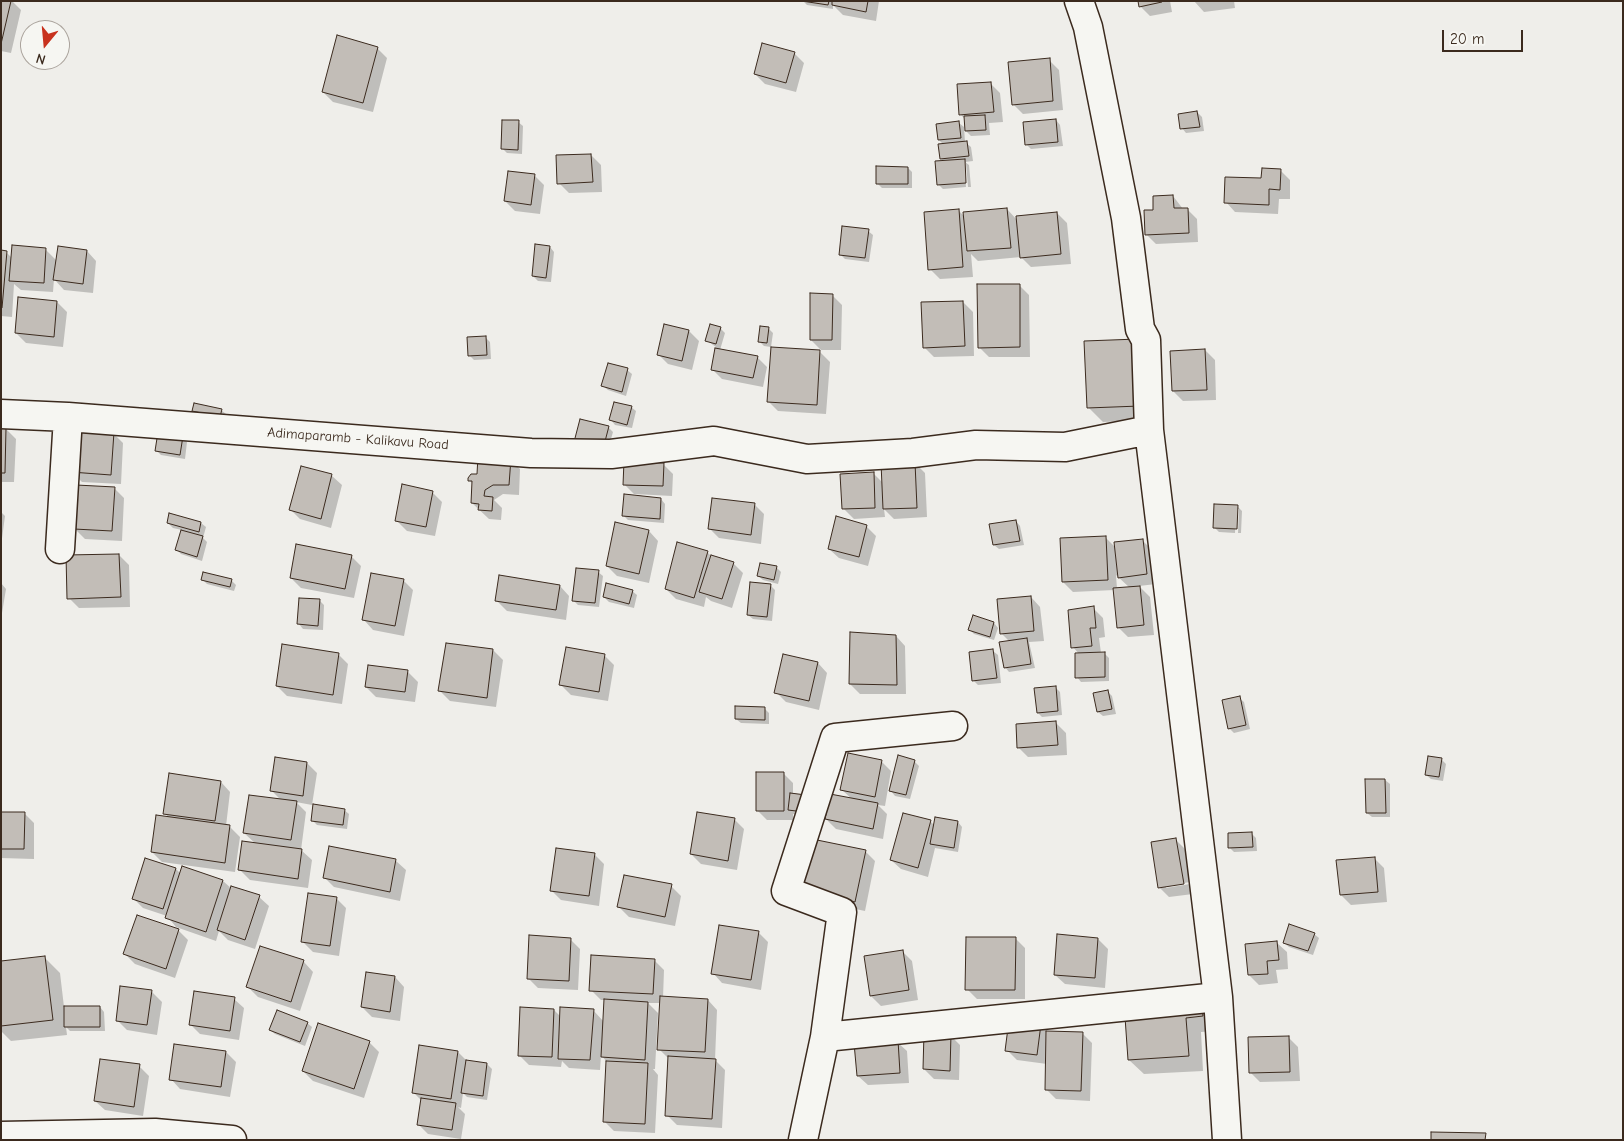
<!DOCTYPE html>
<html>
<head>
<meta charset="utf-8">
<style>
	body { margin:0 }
	#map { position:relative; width:1624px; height:1141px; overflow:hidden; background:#efeeea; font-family:"Comic Neue",sans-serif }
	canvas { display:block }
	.frame { position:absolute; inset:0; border:2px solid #3b2a1e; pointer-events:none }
	.north { position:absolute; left:20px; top:20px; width:50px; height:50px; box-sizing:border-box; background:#f6f6f2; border:1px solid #aba49d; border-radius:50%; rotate:197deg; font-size:14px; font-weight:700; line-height:20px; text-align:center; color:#3b2a1e }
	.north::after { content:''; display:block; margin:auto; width:18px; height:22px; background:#c8321e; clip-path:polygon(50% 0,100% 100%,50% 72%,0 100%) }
	.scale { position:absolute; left:1442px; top:30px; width:81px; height:22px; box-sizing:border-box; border:2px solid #3b2a1e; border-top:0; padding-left:6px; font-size:15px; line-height:18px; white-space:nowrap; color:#3b2a1e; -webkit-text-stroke:4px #f6f6f2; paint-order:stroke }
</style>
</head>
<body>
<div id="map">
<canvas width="1624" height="1141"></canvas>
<div class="frame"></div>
<div class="north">N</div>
<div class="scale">20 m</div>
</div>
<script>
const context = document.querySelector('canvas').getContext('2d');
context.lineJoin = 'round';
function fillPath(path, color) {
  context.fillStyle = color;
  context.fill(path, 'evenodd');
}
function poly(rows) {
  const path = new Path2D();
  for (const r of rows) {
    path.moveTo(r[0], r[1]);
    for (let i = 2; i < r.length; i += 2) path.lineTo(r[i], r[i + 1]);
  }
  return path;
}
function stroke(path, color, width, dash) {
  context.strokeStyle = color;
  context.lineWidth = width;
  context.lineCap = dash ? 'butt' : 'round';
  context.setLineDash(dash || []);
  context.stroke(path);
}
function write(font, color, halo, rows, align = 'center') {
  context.font = font + ' "Comic Neue",sans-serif';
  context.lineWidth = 4.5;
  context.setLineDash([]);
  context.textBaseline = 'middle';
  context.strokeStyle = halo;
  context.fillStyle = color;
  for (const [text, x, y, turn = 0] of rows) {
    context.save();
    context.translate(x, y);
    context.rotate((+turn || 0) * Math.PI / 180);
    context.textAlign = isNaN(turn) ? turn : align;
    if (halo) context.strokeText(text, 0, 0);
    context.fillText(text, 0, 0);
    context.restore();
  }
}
fillPath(poly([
	[1,1,12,1,21,10,11,53,1,51],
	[803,1,879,1,876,21,843,15,833,5,833,9,807,5],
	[1140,1,1170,1,1172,12,1150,16,1140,6],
	[1194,1,1234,1,1235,8,1204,12],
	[377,48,387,58,373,112,333,102,323,92],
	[794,53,804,63,796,92,765,84,755,74],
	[1049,60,1059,70,1063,110,1023,114,1013,104],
	[990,83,1000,93,1003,122,989,123,990,135,971,136,966,131,966,120,961,115],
	[1197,112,1202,117,1204,131,1186,133,1182,128],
	[1056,120,1060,125,1063,146,1031,149,1026,144],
	[518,122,523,126,522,154,507,153,502,148],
	[959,123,964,127,965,142,971,147,973,161,965,162,969,165,971,187,968,187,966,163,964,163,966,187,943,189,938,184,944,162,941,159,944,145,939,140],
	[591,155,601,165,602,192,569,193,559,183],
	[908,168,912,172,912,188,882,188,877,183],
	[1280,170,1290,180,1290,199,1279,199,1278,214,1235,212,1226,202],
	[534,175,544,185,540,214,515,211,505,201],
	[1173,196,1183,209,1187,209,1197,219,1198,242,1156,244,1146,234,1155,211],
	[1007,209,1017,220,1057,213,1067,223,1071,264,1031,267,1021,257,978,261,971,254,973,277,940,279,930,269,958,210,965,217],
	[868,231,873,235,869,262,845,259,840,254],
	[550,247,554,252,551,282,538,281,533,276],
	[45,249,57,261,87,251,96,261,93,293,64,290,54,279,53,292,21,290,14,284,12,317,1,316,1,251,6,252,12,258],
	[1019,285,1029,295,1030,357,989,357,979,347],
	[832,295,842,305,841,350,821,350,811,340],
	[57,302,67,312,63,347,26,343,16,333],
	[963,302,973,312,974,356,934,357,924,347],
	[720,328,725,333,720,350,757,357,767,367,763,387,722,379,712,369,716,347,706,340],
	[768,328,773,333,771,347,764,346,759,341],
	[689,331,699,341,692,370,668,364,658,354],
	[485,337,490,342,491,359,474,360,470,356],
	[1086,342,1155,420,1103,422,1088,407],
	[772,348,820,352,830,362,826,414,778,411,768,401],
	[1205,350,1215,360,1216,400,1183,401,1173,391],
	[627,370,632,374,626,396,608,390,603,386],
	[631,407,636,411,632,428,615,425,611,420],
	[221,410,226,414,224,421,198,416,194,411],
	[608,427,613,432,607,453,580,446],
	[1,429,6,429,16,439,14,482,1,482],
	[113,433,123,443,121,484,82,482,72,472],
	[182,437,187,442,185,459,161,455,156,450],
	[510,459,520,469,519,495,503,494,494,500,502,508,501,520,489,519,472,503,473,484,469,480],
	[915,463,925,473,927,517,894,519,884,509,885,517,854,519,844,509,873,473,883,483],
	[663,464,673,474,672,496,634,494,624,484],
	[302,467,332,476,342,485,331,528,300,519,291,510],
	[114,488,124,498,122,541,85,539,75,529],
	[432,492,442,502,435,536,407,531,397,521],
	[661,499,665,504,664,523,628,520,623,515],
	[755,505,764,514,761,544,719,538,709,528],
	[1237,506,1242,511,1241,533,1238,533,1239,509,1236,509,1235,533,1219,532,1214,527],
	[1,512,5,516,1,546],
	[1016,521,1020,526,1024,545,999,549,994,545],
	[168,523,201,523,206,527,203,538,207,542,202,561,181,554,177,550,182,530,173,528],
	[866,526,876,536,868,566,839,558,829,549],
	[649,531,658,541,649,583,617,576,607,566],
	[1105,537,1116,548,1142,540,1152,550,1156,584,1139,586,1150,597,1154,635,1128,637,1118,627,1114,590,1073,592,1063,582],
	[1116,575,1130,588,1117,589],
	[707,552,711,556,733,563,743,573,732,608,711,601,706,597,704,607,676,599,666,589],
	[119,555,129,565,130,607,79,608,69,598],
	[351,556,361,566,354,598,301,588,291,578],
	[777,568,781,572,778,584,763,580,758,576],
	[598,572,603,576,599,607,578,605,573,600],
	[203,580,231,580,236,585,234,591,207,584],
	[403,580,413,590,404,636,373,630,364,620],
	[1,583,6,589,1,619],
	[770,585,775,590,772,621,753,619,748,615],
	[560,586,569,596,566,620,507,611,497,601],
	[632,591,637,595,634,608,609,602,604,597],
	[1031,597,1040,607,1044,641,1029,642,1035,668,1009,672,1005,667,1010,642,1002,634],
	[319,600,324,605,323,630,303,629,299,624],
	[1093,608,1103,618,1105,637,1099,638,1101,653,1104,653,1109,658,1109,681,1081,682,1077,677,1079,654,1073,647],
	[994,623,998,628,994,640,974,634,970,630],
	[896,636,905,646,906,694,860,694,850,684],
	[493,650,503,660,496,707,450,701,440,691],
	[993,651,998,655,1001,683,978,685,973,680],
	[338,654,348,664,342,704,287,696,277,686],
	[604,655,614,665,608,701,571,695,561,685],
	[818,663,827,673,819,710,786,702,776,692],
	[408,672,418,682,415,702,376,697,366,687],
	[1055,687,1060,692,1062,715,1042,717,1038,713],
	[1108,692,1112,696,1116,714,1103,716,1098,712,1095,694],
	[1239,698,1244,702,1250,729,1234,733,1229,728],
	[764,708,769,713,769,724,741,723,736,719],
	[1056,723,1066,733,1067,755,1028,757,1018,747],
	[1441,759,1446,764,1443,781,1431,779,1426,775],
	[881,761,891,771,885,806,878,805,887,814,883,839,836,829,826,819,852,799,842,790],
	[914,761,919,766,910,799,895,796,891,791],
	[307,763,317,773,312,805,296,802,306,812,301,850,312,860,308,888,250,880,240,870,256,844,244,833,281,800,271,790],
	[783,773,793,783,793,795,809,816,793,814,793,820,767,820,757,810],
	[1385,780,1390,784,1390,817,1372,817,1367,813],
	[221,782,230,792,226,826,230,827,240,837,235,872,162,862,152,852,169,818,165,813],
	[344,810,349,814,347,829,317,825,313,821],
	[1,813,24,813,34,823,34,859,1,858],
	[734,819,744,829,737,870,701,864,691,854],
	[930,821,935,826,958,822,962,827,958,852,935,848,928,877,901,869,891,860],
	[1251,833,1256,838,1257,851,1234,852,1229,847],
	[1176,840,1186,850,1193,894,1169,897,1159,887],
	[1190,882,1190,884,1166,888,1166,886],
	[330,847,396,861,406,870,400,901,334,887,324,877],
	[865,851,875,861,865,911,813,900],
	[594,854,604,864,599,906,561,900,551,890],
	[1374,858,1384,868,1387,902,1351,905,1341,895],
	[145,860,176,869,181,874,183,867,223,881,232,889,259,897,269,906,255,949,228,940,219,931,216,941,176,927,167,916,143,908,133,898],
	[671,886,681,896,675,926,629,917,619,907],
	[336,898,346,908,339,956,313,952,303,942],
	[178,930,188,940,175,978,135,964,125,954],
	[758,932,768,942,761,990,722,983,713,973],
	[1314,934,1319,938,1313,955,1289,947,1284,943],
	[1015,938,1025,948,1025,999,977,999,967,989],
	[570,939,580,949,578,990,538,988,528,978],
	[1098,939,1108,949,1105,988,1065,984,1055,975],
	[1277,943,1287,952,1288,969,1276,970,1278,983,1259,985,1249,975],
	[261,948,304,962,313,972,300,1011,258,997,248,987],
	[902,951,912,961,918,1000,881,1006,871,996],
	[45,958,60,973,64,1007,100,1007,104,1012,105,1031,70,1031,66,1027,67,1035,11,1041,1,1031,1,962],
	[654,960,664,970,663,998,708,1000,717,1010,715,1060,725,1070,722,1128,677,1125,667,1115,669,1059,659,1049,661,1003,648,1003,658,1013,655,1069,653,1069,658,1075,655,1133,614,1131,604,1121,607,1062,601,1055,600,1070,569,1068,562,1061,561,1067,529,1065,519,1055,554,1010,561,1017,593,1010,604,1022,605,1000,601,1000,591,990],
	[395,977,404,987,400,1021,372,1017,362,1007],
	[121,987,152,992,162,1002,157,1035,127,1030,117,1020],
	[234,999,244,1008,239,1040,200,1034,190,1024],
	[1201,1003,1217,1031,1201,1032,1203,1071,1144,1074,1129,1060],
	[307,1023,312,1027,305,1046,275,1034,270,1030],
	[1040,1025,1047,1032,1082,1033,1092,1043,1090,1101,1056,1099,1046,1089,1047,1064,1017,1060,1007,1050],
	[950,1035,960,1045,959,1080,934,1079,924,1069],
	[1288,1037,1298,1047,1300,1081,1260,1082,1250,1072],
	[369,1042,379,1052,364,1098,313,1081,303,1071],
	[897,1042,907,1051,909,1083,868,1085,858,1076],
	[226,1052,236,1062,230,1097,180,1089,171,1079],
	[458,1052,467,1061,487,1064,492,1069,487,1100,467,1097,463,1093,461,1108,458,1107,465,1114,461,1139,428,1134,418,1124,422,1101,413,1092],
	[139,1066,149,1076,143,1116,105,1110,95,1101]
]), '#0003');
const building = poly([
	[1,1,11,1,1,44,1,1],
	[802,1,829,1,828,5,802,1],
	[832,1,868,1,866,12,832,5,832,1],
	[1138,1,1162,1,1162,2,1139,7,1138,1],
	[337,35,378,47,363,103,322,92,337,35],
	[762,43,795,52,786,83,754,74,762,43],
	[1050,58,1053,101,1012,105,1008,62,1050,58],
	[991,82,994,112,959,115,957,84,991,82],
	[1197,111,1200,127,1180,129,1178,114,1197,111],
	[985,115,986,130,965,131,964,116,985,115],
	[1056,119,1058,142,1025,145,1023,122,1056,119],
	[502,120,519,120,518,150,501,149,502,120],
	[959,121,961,138,938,140,936,124,959,121],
	[967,141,969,156,940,159,938,144,967,141],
	[591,154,593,182,557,184,556,155,591,154],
	[965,159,966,183,937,185,935,161,965,159],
	[876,166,908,167,908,184,876,184,876,166],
	[1262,168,1281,169,1280,190,1269,189,1269,205,1224,203,1225,177,1261,178,1262,168],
	[508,171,535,174,531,205,504,201,508,171],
	[1173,195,1174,208,1188,208,1189,233,1145,235,1144,210,1153,210,1153,196,1173,195],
	[1007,208,1011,248,967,251,963,212,1007,208],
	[959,209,963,267,928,270,924,212,959,209],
	[1057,212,1061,254,1020,258,1016,216,1057,212],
	[842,226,869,229,865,258,839,255,842,226],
	[535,244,550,246,546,278,532,276,535,244],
	[12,245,46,248,44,283,9,281,12,245],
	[58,246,87,250,83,284,53,280,58,246],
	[1,250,7,251,2,308,1,308,1,250],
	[977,284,1020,284,1020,347,978,348,977,284],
	[810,293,833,294,832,340,810,340,810,293],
	[18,297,57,301,54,337,15,333,18,297],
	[963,301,965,346,923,348,921,302,963,301],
	[664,324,689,330,682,361,657,355,664,324],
	[710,324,721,327,716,344,705,341,710,324],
	[760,326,769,327,767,343,758,342,760,326],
	[486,336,487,355,468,356,467,337,486,336],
	[1138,339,1140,406,1087,408,1084,341,1138,339],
	[771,347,820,350,817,405,767,402,771,347],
	[715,348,758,356,753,378,711,370,715,348],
	[1205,349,1207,390,1172,391,1170,351,1205,349],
	[608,363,628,368,622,392,601,386,608,363],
	[614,402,632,406,627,425,609,420,614,402],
	[194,403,222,409,220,417,192,411,194,403],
	[580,419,609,426,603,449,574,442,580,419],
	[1,428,6,428,5,473,1,473,1,428],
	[74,429,114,432,111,475,71,472,74,429],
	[158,432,183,436,180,455,155,451,158,432],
	[478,456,511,458,509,485,493,485,485,490,484,496,493,497,492,511,478,510,479,504,471,503,472,481,468,481,468,478,471,474,477,474,478,456],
	[624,461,664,463,663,486,623,485,624,461],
	[915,462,917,508,883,509,881,463,915,462],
	[301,466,332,474,321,519,289,510,301,466],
	[874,472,875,508,842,509,840,474,874,472],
	[402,484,433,491,426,527,395,521,402,484],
	[76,485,115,487,112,531,74,529,76,485],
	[624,494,661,498,660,519,622,516,624,494],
	[712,498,755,503,751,535,708,529,712,498],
	[1214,504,1238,505,1237,529,1213,528,1214,504],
	[169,513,201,522,199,532,167,523,169,513],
	[836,516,867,525,859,557,828,549,836,516],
	[1016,520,1020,541,993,545,989,524,1016,520],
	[615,522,649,530,639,574,606,566,615,522],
	[181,530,203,536,197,557,175,550,181,530],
	[1106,536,1108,580,1062,582,1060,538,1106,536],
	[1143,539,1147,574,1118,578,1114,542,1143,539],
	[677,542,708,551,694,598,665,589,677,542],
	[296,544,352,555,345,589,290,578,296,544],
	[119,554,121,597,67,599,66,555,119,554],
	[711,555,734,562,722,599,699,592,711,555],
	[760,563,777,566,774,580,757,576,760,563],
	[576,568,599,570,595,603,572,601,576,568],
	[203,572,232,579,230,587,201,580,203,572],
	[371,573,404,579,395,626,362,620,371,573],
	[499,575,560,585,556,610,495,601,499,575],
	[750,582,771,584,767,617,747,615,750,582],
	[606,583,633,590,629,604,603,597,606,583],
	[1140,586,1144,625,1117,628,1113,588,1140,586],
	[1031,596,1034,631,1000,634,997,599,1031,596],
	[299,598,320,599,318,626,297,624,299,598],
	[1094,606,1096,628,1090,628,1092,646,1071,648,1068,610,1094,606],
	[973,615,994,622,990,637,968,630,973,615],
	[850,632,896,635,897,685,849,684,850,632],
	[1027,638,1031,664,1004,668,999,642,1027,638],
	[446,643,493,649,487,698,438,691,446,643],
	[282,644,339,653,333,695,276,686,282,644],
	[566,647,605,654,599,692,559,685,566,647],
	[993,649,997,678,972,681,969,652,993,649],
	[1105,652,1105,677,1075,678,1075,653,1105,652],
	[783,654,818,662,809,701,774,693,783,654],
	[368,665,408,670,405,692,365,687,368,665],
	[1056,686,1058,711,1037,713,1034,688,1056,686],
	[1108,690,1112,709,1097,712,1093,693,1108,690],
	[1240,696,1246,725,1228,729,1222,700,1240,696],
	[735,706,765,707,765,720,735,719,735,706],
	[1056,721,1058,745,1017,748,1016,724,1056,721],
	[848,753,882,760,875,797,840,790,848,753],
	[898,755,915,760,906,795,889,791,898,755],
	[1428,756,1442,758,1439,777,1425,775,1428,756],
	[275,757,307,762,303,796,270,791,275,757],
	[756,772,784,772,784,811,756,811,756,772],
	[169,773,221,781,215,821,163,814,169,773],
	[1365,779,1385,779,1386,813,1366,813,1365,779],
	[790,793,806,795,804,812,788,810,790,793],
	[830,794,878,803,873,829,825,819,830,794],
	[249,795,297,801,291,840,243,833,249,795],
	[313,804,345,809,343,825,311,821,313,804],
	[1,812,25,812,24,849,1,849,1,812],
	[697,812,735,818,728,861,690,854,697,812],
	[903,813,931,820,918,868,890,860,903,813],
	[156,815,230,825,225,863,151,852,156,815],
	[935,817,958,821,954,848,930,844,935,817],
	[1252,832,1253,847,1228,848,1228,833,1252,832],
	[1176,838,1184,884,1158,888,1151,842,1176,838],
	[812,839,866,850,855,902,802,891,812,839],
	[242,841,302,849,298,879,238,870,242,841],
	[329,846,396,859,390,892,323,878,329,846],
	[556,848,595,853,589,896,550,891,556,848],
	[1375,857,1378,892,1340,895,1336,860,1375,857],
	[145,858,176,868,163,909,132,899,145,858],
	[182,866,223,880,206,932,165,918,182,866],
	[624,875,672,884,665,917,617,907,624,875],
	[231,886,260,895,245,940,217,930,231,886],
	[308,893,337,897,330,946,301,942,308,893],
	[137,915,179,929,166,969,123,954,137,915],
	[1289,924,1315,933,1308,951,1283,943,1289,924],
	[719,925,759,931,751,980,711,974,719,925],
	[1057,934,1098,938,1095,978,1054,975,1057,934],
	[529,935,571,938,569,981,527,979,529,935],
	[966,937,1016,937,1015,990,965,990,966,937],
	[1277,941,1279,960,1267,961,1268,974,1248,975,1245,944,1277,941],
	[260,946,304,960,291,1002,246,987,260,946],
	[903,950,909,990,870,996,864,956,903,950],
	[591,955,655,959,653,994,589,991,591,955],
	[45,956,53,1020,1,1026,1,961,45,956],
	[366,972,395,976,390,1012,361,1007,366,972],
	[120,986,152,990,147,1025,116,1021,120,986],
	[194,991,235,997,230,1031,189,1025,194,991],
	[660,996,708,999,705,1052,657,1050,660,996],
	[604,999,648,1002,645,1060,601,1057,604,999],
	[1201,1002,1203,1016,1186,1018,1189,1056,1128,1060,1125,1017,1201,1002],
	[64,1006,100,1006,100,1027,64,1027,64,1006],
	[520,1007,554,1009,552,1057,518,1056,520,1007],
	[560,1007,594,1009,590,1060,558,1059,560,1007],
	[277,1010,308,1022,300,1042,269,1030,277,1010],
	[1009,1020,1041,1024,1037,1055,1005,1051,1009,1020],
	[318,1023,370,1041,354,1089,302,1071,318,1023],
	[1046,1031,1083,1032,1081,1091,1045,1090,1046,1031],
	[924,1033,951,1034,950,1071,923,1069,924,1033],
	[1289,1036,1290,1072,1249,1073,1248,1037,1289,1036],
	[898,1040,900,1073,857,1076,854,1043,898,1040],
	[174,1044,226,1051,221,1087,169,1080,174,1044],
	[419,1045,458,1051,451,1099,412,1093,419,1045],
	[668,1056,716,1059,712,1119,665,1116,668,1056],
	[100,1059,140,1064,134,1107,94,1101,100,1059],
	[466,1060,487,1063,483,1096,461,1093,466,1060],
	[606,1061,648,1063,645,1124,603,1122,606,1061],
	[421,1098,456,1103,452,1130,417,1125,421,1098],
	[1431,1132,1486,1133,1485,1140,1431,1140,1431,1132]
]);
fillPath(building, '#c2bdb7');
stroke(building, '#3b2a1e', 1);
const minor = poly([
	[1,414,68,417,531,453,611,454,714,441,807,459,913,453,976,445,1065,447,1149,430,1146,340,1140,329,1126,218,1088,27,1079,1],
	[1149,430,1218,997,1227,1140],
	[60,549,68,417],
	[825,1037,1218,997],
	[1,1136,155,1133,232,1140],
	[803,1140,825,1037,842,912,786,891,835,738,953,726]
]);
stroke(minor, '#3b2a1e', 31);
stroke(minor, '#f6f6f2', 28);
write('14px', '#3b2a1e', '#f6f6f2', [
	["Adimaparamb - Kalikavu Road",358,439,4]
]);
</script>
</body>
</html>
